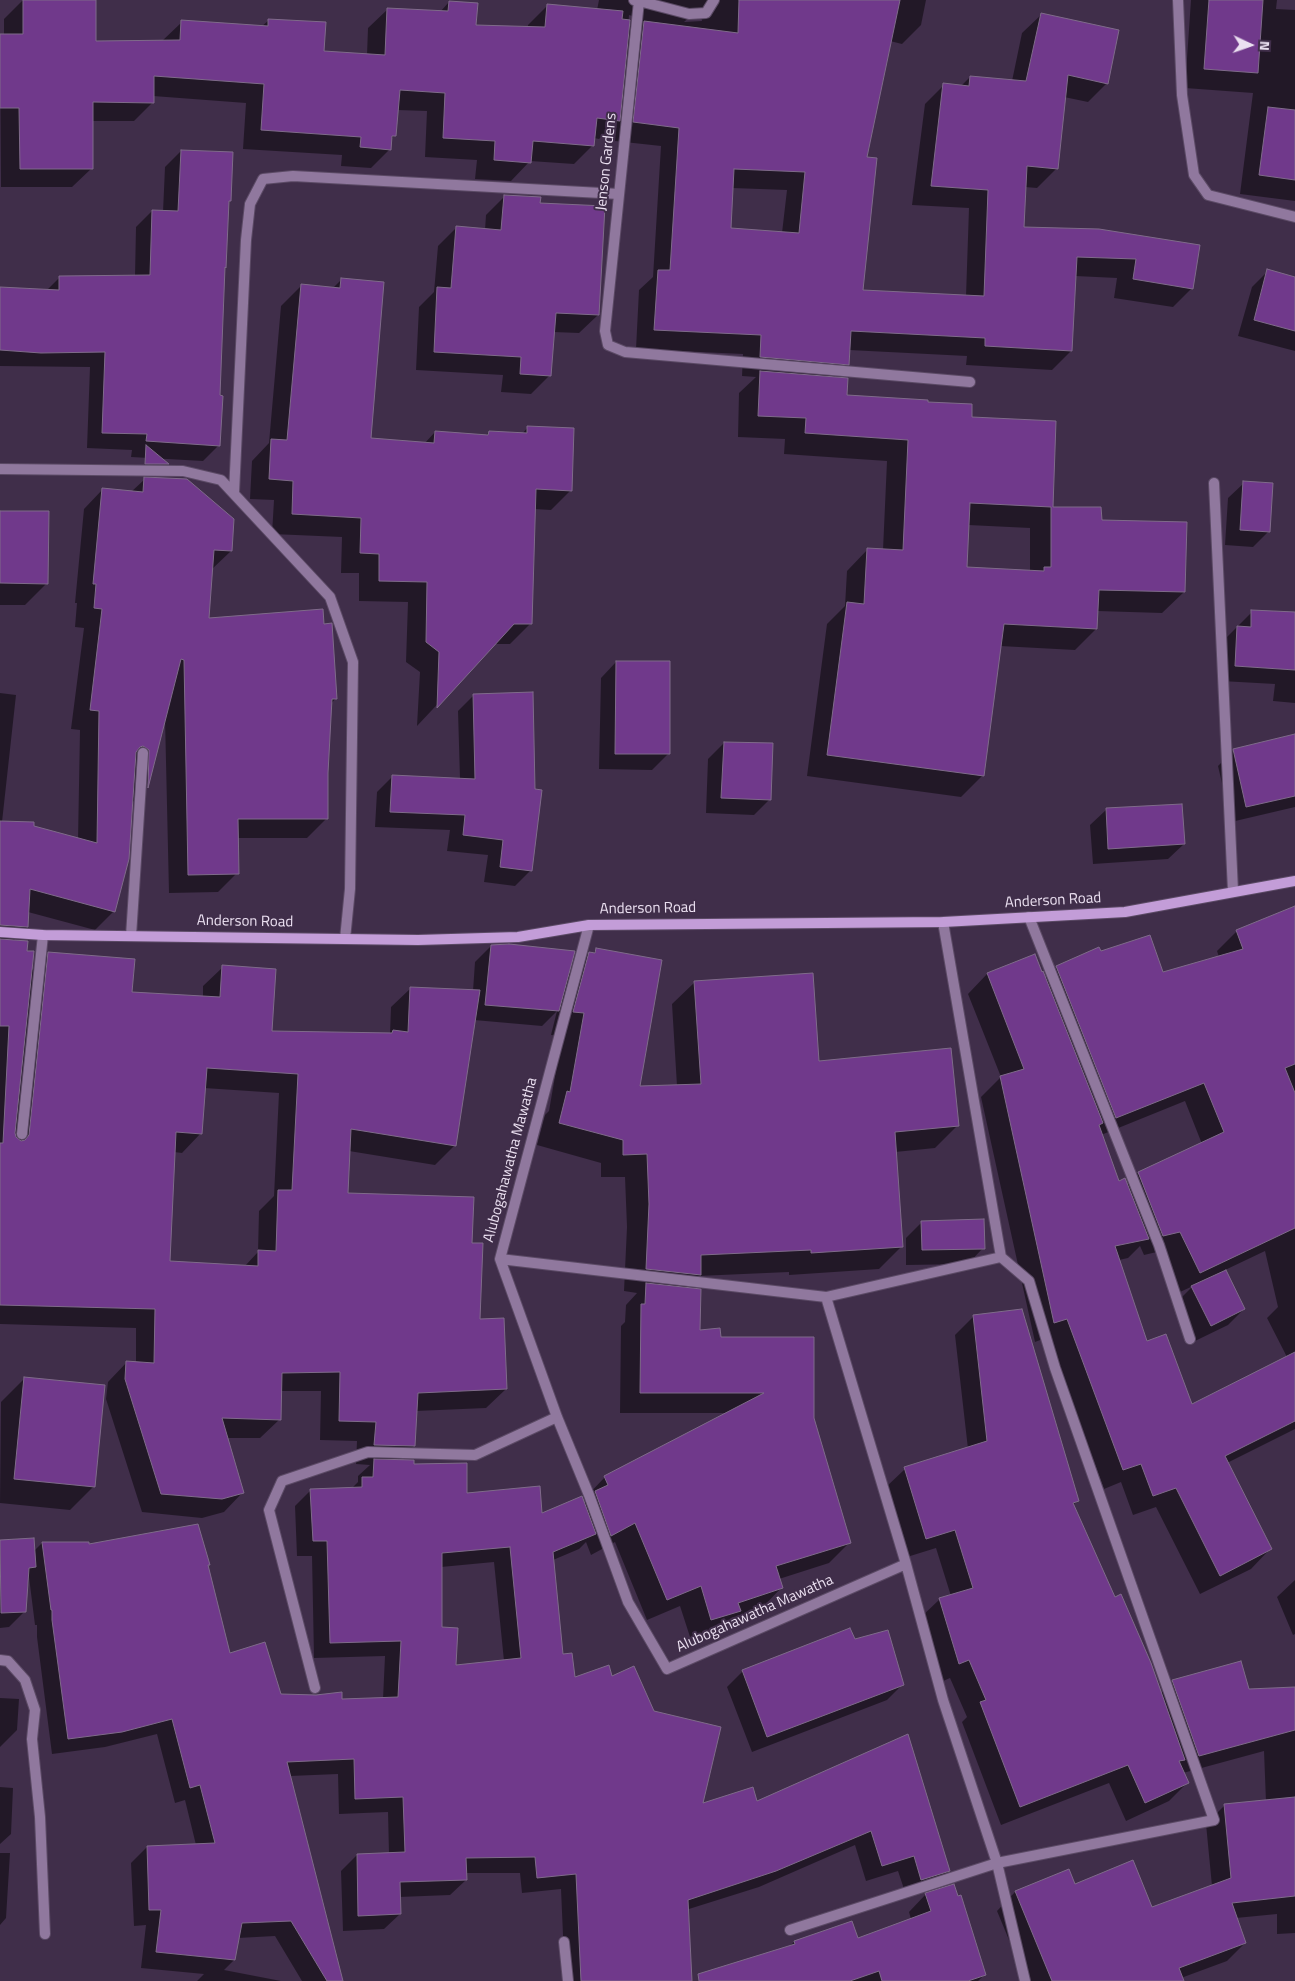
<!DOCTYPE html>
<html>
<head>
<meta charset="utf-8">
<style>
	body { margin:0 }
	#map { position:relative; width:1295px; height:1981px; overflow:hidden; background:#402e4a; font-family:"Titillium Web",sans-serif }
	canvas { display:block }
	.north { position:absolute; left:1225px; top:20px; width:50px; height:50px; -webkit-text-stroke:4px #402e4a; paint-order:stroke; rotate:93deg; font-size:14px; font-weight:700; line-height:20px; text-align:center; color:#ebe0f1 }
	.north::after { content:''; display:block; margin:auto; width:18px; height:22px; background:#ebe0f1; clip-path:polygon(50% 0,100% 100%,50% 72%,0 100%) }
</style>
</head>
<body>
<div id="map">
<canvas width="1295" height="1981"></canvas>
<div class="north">N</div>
</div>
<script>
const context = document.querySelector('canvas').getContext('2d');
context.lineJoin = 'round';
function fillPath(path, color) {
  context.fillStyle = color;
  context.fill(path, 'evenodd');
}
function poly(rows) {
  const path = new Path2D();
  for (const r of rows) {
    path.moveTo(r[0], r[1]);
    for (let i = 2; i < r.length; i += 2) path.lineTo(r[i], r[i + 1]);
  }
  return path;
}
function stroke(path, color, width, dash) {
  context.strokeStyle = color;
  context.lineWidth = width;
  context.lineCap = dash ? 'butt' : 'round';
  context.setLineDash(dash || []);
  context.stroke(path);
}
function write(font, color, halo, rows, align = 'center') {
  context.font = font + ' "Titillium Web",sans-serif';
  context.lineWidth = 4;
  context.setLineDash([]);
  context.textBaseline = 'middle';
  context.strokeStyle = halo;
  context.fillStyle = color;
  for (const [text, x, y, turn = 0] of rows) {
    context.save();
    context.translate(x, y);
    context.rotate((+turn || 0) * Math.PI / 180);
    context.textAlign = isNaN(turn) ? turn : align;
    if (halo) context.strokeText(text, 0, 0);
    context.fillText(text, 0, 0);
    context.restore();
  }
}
fillPath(poly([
	[23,0,95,42,162,41,182,22,261,27,269,20,323,53,367,55,368,28,388,9,440,12,449,2,475,27,528,28,528,25,547,6,597,10,599,0,926,0,921,25,902,44,890,41,865,158,862,291,966,296,969,208,912,205,925,104,944,85,961,86,970,77,1012,81,1022,33,1042,14,1107,83,1088,102,1064,97,1056,169,1037,188,1025,187,1023,228,1099,230,1192,288,1173,307,1114,298,1117,278,1075,276,1071,351,1052,370,966,365,967,356,849,350,848,364,833,378,845,397,927,403,970,418,1055,422,1051,509,1100,521,1184,592,1162,613,1097,611,1096,629,1075,650,1000,646,982,776,961,797,807,776,827,624,845,606,847,571,868,549,883,550,887,461,784,454,785,439,738,437,739,393,756,377,742,376,743,354,636,349,639,290,653,277,661,146,615,141,617,122,599,139,594,138,593,145,574,164,530,161,511,181,475,179,477,160,425,157,427,111,397,110,395,135,391,139,390,149,371,168,341,166,342,155,243,149,246,103,153,96,153,102,134,121,92,121,92,168,72,187,1,187,0,36,4,36,4,19],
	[695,12,701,15,702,21,684,22],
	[629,15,639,18,628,28],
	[732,188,787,190,782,233,730,229],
	[968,525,1030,528,1030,571,966,568],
	[1191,0,1277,0,1276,9,1295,10,1295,201,1240,194,1253,93,1185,88],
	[181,151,225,267,223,269,218,396,219,445,203,461,131,457,132,450,87,448,90,367,0,366,0,288,46,291,60,277,135,276,136,227,152,211,163,212,165,167],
	[505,196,539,204,598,315,579,333,553,332,550,375,531,394,501,392,503,375,416,370,419,307,434,292,438,246,456,228,485,230,486,215],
	[1268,271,1295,278,1295,351,1238,336,1252,287],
	[341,280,370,439,424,444,435,432,485,436,489,432,522,434,528,427,571,490,551,510,534,509,530,624,510,644,494,644,417,726,420,672,406,662,408,602,359,601,359,573,341,573,342,537,272,534,274,500,250,499,252,461,269,443,281,306,301,286,333,288],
	[145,479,231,551,211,570,208,619,336,698,330,705,326,819,307,838,237,838,237,873,218,892,169,893,165,718,146,788,132,803,114,911,95,930,28,912,27,927,13,941,26,952,31,971,49,954,131,993,203,997,203,986,223,967,271,1032,390,1034,391,1007,411,988,473,991,475,962,491,946,567,976,589,953,592,954,596,950,638,1087,677,1086,672,1004,695,982,818,1063,958,1125,935,1148,895,1152,901,1247,879,1269,789,1275,789,1272,698,1276,686,1289,699,1332,719,1338,813,1418,849,1543,829,1563,779,1579,782,1587,762,1608,731,1618,719,1631,691,1640,680,1606,647,1620,615,1542,591,1555,586,1542,579,1549,553,1560,562,1655,574,1679,612,1678,653,1712,702,1805,757,1803,907,1736,949,1871,933,1886,906,1895,898,1871,866,1881,855,1845,759,1887,673,1914,662,1981,565,1981,561,1889,522,1893,520,1873,466,1873,466,1880,450,1895,399,1897,400,1914,384,1929,343,1931,341,1871,357,1855,389,1854,388,1812,339,1814,338,1774,290,1776,341,1981,302,1981,275,1936,238,1938,234,1960,224,1970,281,1981,197,1981,204,1974,141,1968,146,1925,134,1926,131,1863,147,1847,196,1845,185,1800,175,1803,157,1734,105,1747,52,1754,37,1637,37,1625,35,1625,29,1577,25,1611,9,1627,0,1628,0,1542,33,1540,34,1551,42,1543,88,1543,88,1545,207,1566,229,1655,280,1696,341,1700,383,1699,385,1656,314,1658,312,1556,297,1556,295,1506,311,1490,352,1488,358,1482,358,1476,370,1465,356,1464,357,1441,320,1440,321,1391,280,1391,280,1419,260,1438,226,1438,243,1492,224,1512,202,1518,142,1512,106,1399,108,1382,127,1362,136,1363,136,1328,0,1324,0,693,16,695,2,822,32,827,78,840,80,730,71,729,84,628,75,627,77,603,75,603,84,509,103,489,131,492],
	[557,1011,551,1035,562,1036,549,1111,545,1115,537,1145,601,1163,601,1177,625,1177,627,1227,624,1291,637,1293,626,1305,625,1322,621,1326,620,1413,728,1413,605,1477,585,1498,586,1501,583,1504,541,1515,466,1494,413,1465,398,1461,414,1446,416,1411,486,1408,506,1389,479,1321,471,1244,347,1195,349,1151,435,1165,455,1145,474,1020,542,1026],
	[204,1088,279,1093,274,1196,259,1211,258,1252,244,1267,168,1262,174,1152,182,1153,201,1133],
	[494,1562,504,1661,455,1666,440,1628,441,1567],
	[1244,483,1269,531,1253,547,1225,545,1228,498],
	[0,512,47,583,25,605,0,605],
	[1252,612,1295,613,1295,703,1273,701,1275,684,1221,681,1222,642],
	[616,662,668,754,652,770,599,769,601,678],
	[474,695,531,870,515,886,484,882,488,855,447,851,450,830,375,827,377,792,393,776,460,779,458,711],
	[1295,735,1295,807,1231,822,1218,766,1234,750],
	[724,743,770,799,754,815,706,813,708,759],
	[1181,805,1184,844,1168,859,1093,864,1090,825,1106,810],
	[1295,908,1295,1429,1227,1463,1270,1549,1251,1569,1200,1594,1156,1507,1133,1515,1121,1482,1104,1489,1048,1337,1035,1342,981,1097,1001,1077,968,994,987,974,1045,979,1056,967,1100,953,1162,973,1219,957,1217,951,1236,932],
	[1185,1101,1202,1144,1138,1173,1127,1185,1118,1183,1101,1135],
	[1140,1246,1144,1255,1161,1251,1180,1292,1193,1286,1176,1303,1195,1341,1228,1325,1244,1309,1225,1270,1265,1251,1278,1307,1267,1318,1287,1357,1191,1405,1147,1343,1119,1260,1128,1258],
	[922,1222,983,1248,968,1264,906,1265,906,1238],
	[973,1317,1077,1501,1073,1505,1114,1599,1161,1693,1173,1681,1248,1691,1295,1689,1295,1933,1277,1934,1277,1914,1236,1918,1245,1943,1227,1961,1181,1978,1181,1981,1026,1981,997,1911,1015,1892,1068,1871,1074,1885,1152,1909,1212,1886,1206,1824,1224,1806,1266,1802,1264,1751,1183,1773,1188,1782,1169,1801,1126,1821,1109,1783,1001,1825,962,1722,967,1717,950,1678,941,1682,921,1617,940,1599,951,1596,936,1548,907,1557,886,1487,905,1469,968,1449,955,1335],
	[25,1378,93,1487,70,1510,0,1503,1,1402],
	[1295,1580,1295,1634,1293,1635,1277,1597],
	[854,1641,903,1684,887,1700,752,1752,727,1687,743,1671],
	[0,1698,19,1699,17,1730,0,1747],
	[0,1787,13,1788,11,1834,0,1844],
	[0,1853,10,1853,6,1918,0,1925],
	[926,1894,984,1975,978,1981,702,1981,789,1947,794,1942,851,1923,857,1939,911,1919,909,1912]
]), '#0007');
const building = poly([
	[23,0,96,0,96,41,180,40,181,20,268,26,268,19,326,22,324,51,385,55,387,8,448,11,449,1,478,3,476,25,545,27,547,4,623,11,622,19,630,20,620,121,597,118,594,146,533,141,531,163,494,160,495,141,443,138,445,93,400,90,396,136,392,136,391,150,360,147,361,137,261,130,264,84,154,76,154,103,93,102,93,169,20,169,19,108,0,108,0,34,23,34,23,0],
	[739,0,900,0,867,157,877,158,863,290,984,296,988,190,931,186,943,83,969,86,970,76,1026,81,1041,13,1119,30,1108,84,1068,75,1058,169,1027,166,1024,227,1099,229,1200,245,1193,289,1133,279,1136,259,1077,257,1072,351,985,346,985,338,851,331,849,365,760,357,761,335,654,330,658,270,670,270,679,128,633,122,644,21,738,33,739,0],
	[734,169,805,172,799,233,731,228,734,169],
	[1209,0,1263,0,1258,73,1204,69,1209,0],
	[1268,107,1295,110,1295,180,1259,175,1268,107],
	[181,150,233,152,231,201,229,201,226,268,225,267,220,395,223,396,220,446,146,441,147,434,102,433,105,352,41,353,0,350,0,287,59,290,59,276,150,275,152,210,178,211,181,150],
	[504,195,541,197,540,203,605,206,599,315,556,313,551,376,520,374,521,357,434,352,437,287,451,288,456,226,501,230,504,195],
	[1267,269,1295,277,1295,331,1254,320,1267,269],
	[341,278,384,282,371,438,434,443,435,431,488,435,489,431,527,433,527,426,574,428,572,491,536,489,532,624,514,624,437,708,439,652,426,642,427,582,379,581,379,554,360,553,361,518,292,514,293,481,269,479,271,439,287,440,301,284,340,288,341,278],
	[760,371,848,378,847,395,928,400,928,402,972,404,972,417,1056,421,1053,507,1101,507,1102,520,1187,522,1185,592,1099,590,1097,629,1004,624,984,776,827,755,847,602,864,604,867,548,903,550,908,440,805,433,806,418,758,416,760,371],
	[970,503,1051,507,1051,567,1044,567,1044,571,967,567,970,503],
	[146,445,169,464,145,464,146,445],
	[144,477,187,479,234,519,232,551,214,550,209,618,323,609,324,624,332,623,337,699,332,699,328,773,328,819,238,819,239,874,188,875,184,660,181,659,148,788,149,750,143,746,140,747,136,752,129,859,115,912,30,889,28,927,0,925,0,821,34,822,34,826,97,843,99,711,90,710,102,609,94,608,96,584,93,584,102,488,143,492,144,477],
	[1243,481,1273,483,1270,532,1240,530,1243,481],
	[0,511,49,511,48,584,0,583,0,511],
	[1251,610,1295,612,1295,670,1235,666,1237,626,1251,627,1251,610],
	[616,661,670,661,670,754,615,754,616,661],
	[533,692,535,789,542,790,532,871,500,867,503,840,463,835,465,815,390,812,392,775,475,779,473,694,533,692],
	[1295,734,1295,796,1246,807,1233,749,1295,734],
	[724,742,773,743,771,800,721,798,724,742],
	[1182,804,1185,844,1108,849,1106,808,1182,804],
	[1295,906,1295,1064,1285,1068,1295,1093,1295,1228,1200,1273,1180,1232,1163,1236,1138,1172,1224,1132,1204,1083,1116,1118,1056,966,1099,947,1101,951,1150,935,1163,972,1243,949,1236,930,1295,906],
	[0,939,28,941,27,951,34,951,15,1133,16,1137,21,1141,25,1140,29,1135,48,952,135,959,132,992,220,997,222,965,276,969,272,1031,392,1033,393,1030,408,1032,410,987,480,990,456,1146,351,1129,348,1193,474,1197,472,1243,483,1243,480,1319,504,1318,507,1389,418,1393,415,1446,374,1445,376,1422,339,1421,340,1372,282,1373,281,1420,222,1418,244,1493,222,1499,161,1494,125,1379,126,1361,154,1363,155,1309,0,1305,0,1143,3,1143,9,1026,0,1026,0,939],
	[207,1068,298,1074,292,1190,278,1190,276,1251,258,1250,258,1266,170,1261,176,1132,202,1134,207,1068],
	[509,944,575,951,559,1011,485,1005,491,945,509,944],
	[596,948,662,960,640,1086,701,1084,694,981,813,973,819,1061,951,1048,959,1126,895,1132,903,1247,811,1253,811,1250,701,1255,701,1275,646,1269,649,1204,647,1154,623,1155,623,1140,559,1123,567,1091,570,1092,584,1013,573,1012,589,952,595,953,596,948],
	[1035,954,1042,972,1043,971,1103,1123,1099,1125,1119,1181,1125,1178,1149,1239,1115,1246,1147,1341,1166,1334,1192,1404,1295,1352,1295,1421,1225,1456,1272,1549,1220,1576,1176,1488,1153,1496,1141,1464,1123,1470,1067,1319,1054,1323,1000,1076,1024,1069,987,973,1035,954],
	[984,1219,985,1249,922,1250,921,1221,984,1219],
	[1226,1270,1245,1309,1211,1326,1191,1286,1226,1270],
	[646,1283,701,1289,700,1330,720,1328,721,1337,814,1337,814,1418,851,1543,776,1566,783,1588,738,1603,741,1611,711,1620,701,1586,667,1600,635,1523,611,1536,595,1491,608,1485,604,1476,764,1393,640,1393,641,1304,645,1304,646,1283],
	[1022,1309,1079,1501,1073,1503,1115,1597,1121,1594,1151,1663,1185,1760,1179,1761,1189,1783,1145,1803,1128,1765,1020,1807,980,1702,986,1700,969,1660,959,1664,939,1598,973,1588,955,1530,926,1539,904,1467,987,1441,973,1315,1022,1309],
	[24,1377,105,1385,95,1487,14,1479,24,1377],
	[374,1459,414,1460,414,1464,467,1463,467,1493,540,1486,542,1513,582,1496,596,1534,553,1552,563,1654,572,1653,575,1677,609,1665,612,1676,634,1666,654,1711,721,1727,703,1803,753,1787,757,1801,908,1734,950,1871,921,1880,914,1856,882,1866,871,1831,776,1871,688,1900,692,1981,581,1981,576,1874,537,1878,535,1857,466,1858,467,1880,400,1882,401,1914,358,1916,357,1854,405,1852,403,1797,355,1799,354,1759,287,1762,343,1981,327,1981,291,1921,242,1923,235,1960,156,1952,161,1910,149,1910,147,1846,215,1843,200,1785,190,1788,172,1719,122,1732,68,1739,52,1620,52,1610,51,1610,42,1542,89,1542,89,1544,198,1524,210,1565,208,1565,230,1653,265,1642,281,1694,316,1695,342,1692,342,1699,398,1697,401,1641,330,1643,327,1541,313,1541,310,1489,362,1487,362,1477,373,1477,374,1459],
	[510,1547,521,1658,456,1665,458,1628,442,1627,442,1553,510,1547],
	[34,1538,36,1567,29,1568,26,1612,1,1613,0,1540,34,1538],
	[850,1628,855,1639,888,1630,904,1685,767,1737,742,1670,850,1628],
	[1241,1661,1249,1689,1295,1687,1295,1730,1199,1756,1172,1680,1241,1661],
	[1295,1797,1295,1896,1232,1903,1246,1943,1179,1968,1184,1981,1052,1981,1015,1891,1069,1869,1075,1884,1133,1860,1152,1907,1231,1878,1224,1804,1295,1797],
	[954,1884,958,1896,961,1895,986,1975,968,1981,882,1981,879,1971,850,1981,699,1981,698,1974,795,1944,794,1941,852,1921,858,1938,931,1911,925,1893,954,1884]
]);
fillPath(building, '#70398b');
stroke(building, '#7f6b8a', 1);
const street = poly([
	[634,0,639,1,605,331,608,345,625,352,970,382],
	[1178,0,1182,95,1194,175,1208,195,1295,217],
	[639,1,689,14,706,13,714,0],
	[0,469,183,471,221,480,330,597,353,662,350,889,345,939],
	[1214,483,1233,891],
	[234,493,246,240,250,204,263,179,293,176,619,194],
	[1029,917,1159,1245,1190,1339],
	[943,922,1001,1257],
	[589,925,500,1259,557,1417,589,1495,628,1602,667,1669,906,1564,826,1297,1001,1257,1029,1281,1055,1368,1214,1820,997,1863,943,1700,906,1564],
	[131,936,143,753],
	[22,1134,43,935],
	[500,1259,826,1297],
	[0,1660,8,1661,25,1680,35,1710,32,1739,40,1817,45,1934],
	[315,1688,269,1510,282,1481,368,1452,475,1455,557,1417],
	[790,1930,997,1863,1025,1981],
	[564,1942,568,1981]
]);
const secondary = poly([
	[0,932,43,935,418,940,518,937,589,925,943,922,1125,912,1295,881]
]);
stroke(street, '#5b4a65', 12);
stroke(secondary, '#5b4a65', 12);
stroke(street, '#90789e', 10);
stroke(secondary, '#c39dd8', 10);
write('15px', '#ebe0f1', '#402e4a', [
	["Jenson Gardens",607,162,-84],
	["Anderson Road",1053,901,-3],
	["Anderson Road",648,909,-1],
	["Anderson Road",245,922,1],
	["Alubogahawatha Mawatha",511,1160,-75],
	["Alubogahawatha Mawatha",755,1614,-24]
]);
</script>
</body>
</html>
